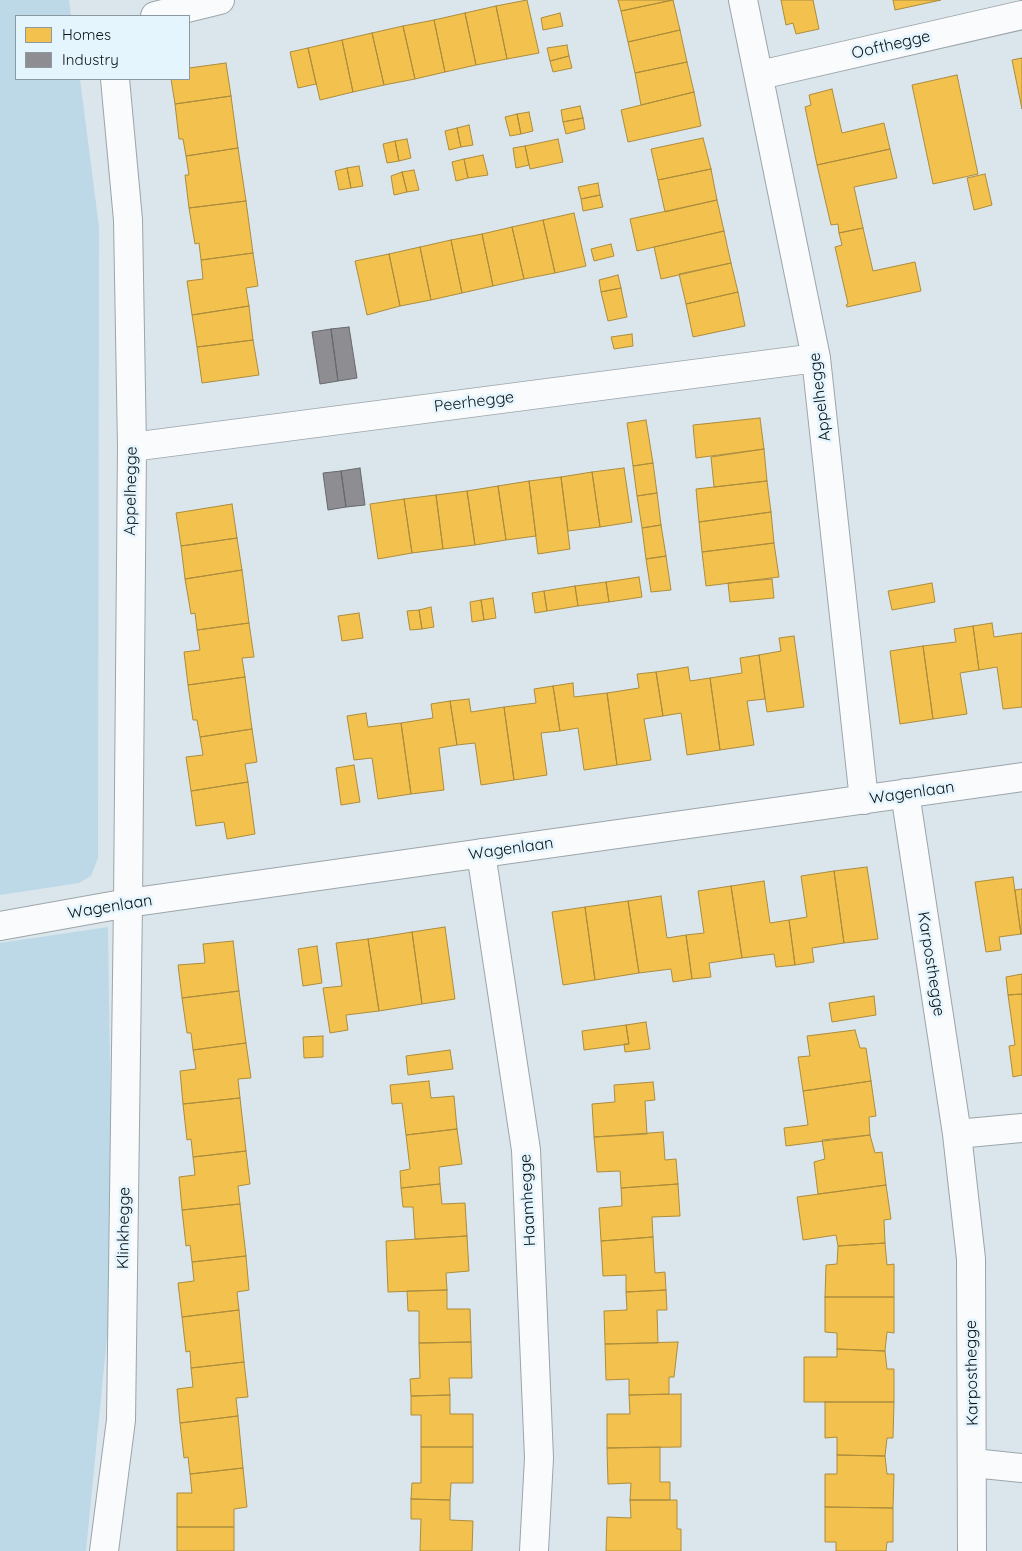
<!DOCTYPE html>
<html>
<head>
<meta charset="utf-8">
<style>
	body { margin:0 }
	#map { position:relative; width:1022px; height:1551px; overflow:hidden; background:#dbe6ec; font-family:Quicksand,sans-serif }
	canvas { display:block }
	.legend { position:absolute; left:15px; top:15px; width:175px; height:65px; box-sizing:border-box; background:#e4f5fe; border:1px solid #8c99a0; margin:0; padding:6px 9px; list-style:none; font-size:15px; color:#091014 }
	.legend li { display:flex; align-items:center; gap:10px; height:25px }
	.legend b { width:25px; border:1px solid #8c99a0 }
</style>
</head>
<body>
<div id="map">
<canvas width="1022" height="1551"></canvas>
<ul class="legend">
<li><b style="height:14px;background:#f2c14e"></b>Homes</li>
<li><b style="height:14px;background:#8d8d92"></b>Industry</li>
</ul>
</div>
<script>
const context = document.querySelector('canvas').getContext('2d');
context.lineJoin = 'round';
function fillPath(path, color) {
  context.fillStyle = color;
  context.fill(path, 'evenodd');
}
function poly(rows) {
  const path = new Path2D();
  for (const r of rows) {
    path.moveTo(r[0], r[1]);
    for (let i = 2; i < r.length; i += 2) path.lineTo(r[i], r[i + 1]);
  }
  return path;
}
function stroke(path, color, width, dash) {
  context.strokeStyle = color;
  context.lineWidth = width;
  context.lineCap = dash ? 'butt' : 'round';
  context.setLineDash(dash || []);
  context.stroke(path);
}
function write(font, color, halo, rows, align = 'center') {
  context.font = font + ' Quicksand,sans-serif';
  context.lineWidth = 5;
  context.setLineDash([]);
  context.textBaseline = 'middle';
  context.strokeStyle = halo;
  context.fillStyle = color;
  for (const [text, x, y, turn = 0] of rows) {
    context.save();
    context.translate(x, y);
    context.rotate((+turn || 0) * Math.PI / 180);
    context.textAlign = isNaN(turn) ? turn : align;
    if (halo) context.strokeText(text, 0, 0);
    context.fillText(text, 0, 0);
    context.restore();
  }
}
fillPath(poly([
	[0,0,69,0,71,16,16,16,16,79,80,79,99,227,98,858,91,876,79,883,0,895],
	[108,927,113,1276,86,1551,0,1551,0,943]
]), '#bdd8e7');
const homes = poly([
	[527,0,539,53,507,59,496,6,527,0],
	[618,0,673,0,621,11,618,0],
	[673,0,680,30,628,42,621,11,673,0],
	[781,0,813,0,819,29,796,34,793,23,786,25,781,0],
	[893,0,941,0,895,10,893,0],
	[496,6,507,59,476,65,465,13,496,6],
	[465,13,476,65,445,72,434,20,465,13],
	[560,13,563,26,543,30,541,18,560,13],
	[434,20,445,72,415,79,403,26,434,20],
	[403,26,415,79,384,85,372,33,403,26],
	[680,30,687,62,635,73,628,42,680,30],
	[372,33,384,85,353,92,342,40,372,33],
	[342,40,353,92,320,100,308,48,342,40],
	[567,45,569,56,550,61,547,48,567,45],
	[308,48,316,84,298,88,290,52,308,48],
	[569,56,572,68,553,72,550,61,569,56],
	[1022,58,1022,109,1012,60,1022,58],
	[687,62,694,92,641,105,635,73,687,62],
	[226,63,231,96,175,104,171,79,189,79,189,68,226,63],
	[957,75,978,174,933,184,912,85,957,75],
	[832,89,842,133,884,123,890,149,817,165,805,107,811,105,809,95,832,89],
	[694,92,701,126,628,142,621,110,694,92],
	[231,96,238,148,186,156,183,139,179,139,175,104,231,96],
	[580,106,583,118,563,122,561,110,580,106],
	[529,112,533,131,521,134,517,114,529,112],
	[517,114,521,134,510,136,505,117,517,114],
	[583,118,585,129,566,134,563,122,583,118],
	[469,125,473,145,461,147,457,128,469,125],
	[457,128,461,147,449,150,445,131,457,128],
	[703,138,711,169,658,180,651,149,703,138],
	[407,139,411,158,399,161,395,141,407,139],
	[558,139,563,162,530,169,525,146,558,139],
	[395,141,399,161,387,163,383,144,395,141],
	[525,146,529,165,516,168,513,148,525,146],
	[238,148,246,201,189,208,185,175,189,175,186,156,238,148],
	[890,149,897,178,854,187,863,228,839,233,838,224,831,225,817,165,890,149],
	[483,155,488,175,468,178,464,159,483,155],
	[464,159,468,178,456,181,452,162,464,159],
	[359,166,363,186,351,188,347,168,359,166],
	[347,168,351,188,339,190,335,171,347,168],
	[711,169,717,200,665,212,658,180,711,169],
	[414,170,419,190,407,192,402,172,414,170],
	[402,172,407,192,394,195,391,176,402,172],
	[985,174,992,205,974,210,967,178,985,174],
	[598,183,600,195,581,199,578,187,598,183],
	[600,195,603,207,583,211,581,199,600,195],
	[717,200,724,231,637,251,630,219,717,200],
	[246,201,253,253,201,260,199,243,195,244,189,208,246,201],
	[574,213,586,266,555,273,543,220,574,213],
	[543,220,555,273,524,279,512,227,543,220],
	[512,227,524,279,493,286,482,234,512,227],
	[863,228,873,271,915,262,921,291,847,307,846,305,848,304,835,247,842,245,839,233,863,228],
	[724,231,731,263,661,279,654,247,724,231],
	[482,234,493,286,462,293,451,240,482,234],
	[451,240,462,293,431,300,420,247,451,240],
	[611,244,614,256,594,261,591,249,611,244],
	[420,247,431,300,400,306,389,254,420,247],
	[253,253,258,286,246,288,249,306,192,315,187,281,203,279,201,260,253,253],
	[389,254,400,306,367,315,355,261,389,254],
	[731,263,738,292,686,304,679,274,731,263],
	[618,275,621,288,601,292,599,280,618,275],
	[621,288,627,317,608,321,601,292,621,288],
	[738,292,745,326,693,337,686,304,738,292],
	[249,306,253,340,197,347,192,315,249,306],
	[632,334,633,346,614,349,611,337,632,334],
	[253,340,259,375,202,383,197,347,253,340],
	[760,418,764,449,696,458,693,425,760,418],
	[646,420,653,463,633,466,627,423,646,420],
	[764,449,767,481,714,487,711,457,764,449],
	[653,463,657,493,637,496,633,466,653,463],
	[624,468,632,522,600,527,592,472,624,468],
	[592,472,600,527,568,531,561,477,592,472],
	[561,477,570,549,538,554,529,481,561,477],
	[529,481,536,536,506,540,498,486,529,481],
	[767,481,771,512,699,522,696,489,767,481],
	[498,486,506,540,475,545,467,491,498,486],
	[467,491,475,545,443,549,436,495,467,491],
	[657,493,661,525,642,528,637,496,657,493],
	[436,495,443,549,412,553,404,499,436,495],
	[404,499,412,553,378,559,370,504,404,499],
	[232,504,237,538,181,546,176,513,232,504],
	[771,512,774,543,702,552,699,522,771,512],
	[661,525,666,556,646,559,642,528,661,525],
	[237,538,242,570,185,579,181,546,237,538],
	[774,543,779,577,706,586,702,552,774,543],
	[666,556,671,590,651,592,646,559,666,556],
	[242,570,249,623,197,630,195,613,191,614,185,579,242,570],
	[639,577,642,597,609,602,606,582,639,577],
	[772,579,774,598,730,602,728,583,772,579],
	[606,582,609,602,578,606,575,586,606,582],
	[932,583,935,602,892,610,888,591,932,583],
	[575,586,578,606,547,611,544,591,575,586],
	[544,591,547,611,535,613,532,593,544,591],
	[493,598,496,618,484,620,481,600,493,598],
	[481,600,484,620,472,622,470,602,481,600],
	[431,607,434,627,422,629,419,610,431,607],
	[419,610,422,629,410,630,407,611,419,610],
	[359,613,363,638,342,641,338,616,359,613],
	[249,623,254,657,242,658,245,677,188,685,184,652,200,650,197,630,249,623],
	[992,623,994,637,1022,633,1022,707,1003,709,997,667,979,670,973,626,992,623],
	[973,626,979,670,960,673,967,714,933,719,923,646,956,642,954,629,973,626],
	[794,636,804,707,767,712,759,655,781,651,779,638,794,636],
	[923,646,933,719,900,724,890,651,923,646],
	[759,655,765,699,747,701,754,745,720,750,710,678,742,673,740,658,759,655],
	[688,667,690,681,710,678,720,750,687,755,681,713,663,716,656,672,688,667],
	[656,672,663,716,644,719,651,760,617,765,607,693,639,688,637,674,656,672],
	[245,677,252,729,200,737,197,720,193,720,188,685,245,677],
	[573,683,574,697,607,693,617,765,584,770,578,728,560,731,553,686,573,683],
	[553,686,560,731,541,733,547,775,514,780,504,707,536,703,534,689,553,686],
	[469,699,471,712,504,707,514,780,481,785,475,743,457,745,450,701,469,699],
	[450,701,457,745,439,748,444,790,411,794,401,723,433,718,431,704,450,701],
	[366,713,368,727,401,723,411,794,378,799,372,758,354,760,347,716,366,713],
	[252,729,257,762,245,764,248,782,191,791,186,757,203,755,200,737,252,729],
	[354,765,360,802,341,805,336,768,354,765],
	[248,782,255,834,227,839,224,822,196,826,191,791,248,782],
	[867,867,878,939,844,943,834,871,867,867],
	[834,871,844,943,812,948,814,962,795,965,789,920,807,917,801,876,834,871],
	[1013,877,1021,934,999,937,1001,950,986,952,975,882,1013,877],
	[764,881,770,923,789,920,795,965,776,967,774,954,742,958,731,886,764,881],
	[731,886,742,958,709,963,711,977,692,979,686,935,704,933,698,891,731,886],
	[1022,889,1022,934,1021,934,1015,890,1022,889],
	[661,896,667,938,686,935,692,979,673,982,671,969,639,973,628,901,661,896],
	[628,901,639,973,595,980,585,907,628,901],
	[585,907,595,980,563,985,552,912,585,907],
	[445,927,455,999,422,1004,412,932,445,927],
	[412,932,422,1004,379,1011,368,939,412,932],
	[368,939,379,1011,346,1015,348,1030,330,1033,323,988,342,986,336,943,368,939],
	[233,941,239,991,182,998,178,965,205,963,203,944,233,941],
	[317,946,322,983,303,986,298,949,317,946],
	[1022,974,1022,994,1008,995,1006,977,1022,974],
	[239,991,246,1043,193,1050,191,1033,187,1033,182,998,239,991],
	[1022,994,1022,1075,1013,1077,1009,1046,1015,1045,1008,995,1022,994],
	[874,996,876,1015,832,1022,829,1003,874,996],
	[646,1022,650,1049,625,1052,624,1044,629,1044,626,1025,646,1022],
	[626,1025,629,1044,584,1050,582,1031,626,1025],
	[855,1030,860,1048,866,1048,871,1081,803,1091,798,1057,810,1056,807,1036,855,1030],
	[323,1036,323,1057,304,1058,303,1037,323,1036],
	[246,1043,251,1078,238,1079,240,1098,183,1104,180,1071,196,1069,193,1050,246,1043],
	[450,1050,453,1069,408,1075,406,1056,450,1050],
	[429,1081,431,1098,454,1096,457,1129,406,1135,402,1103,392,1104,390,1085,429,1081],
	[871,1081,876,1116,869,1117,870,1135,786,1146,784,1128,808,1125,803,1091,871,1081],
	[653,1082,655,1100,645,1101,647,1134,594,1137,592,1104,615,1102,614,1085,653,1082],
	[240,1098,246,1151,193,1157,191,1139,187,1140,183,1104,240,1098],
	[457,1129,462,1164,439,1167,440,1184,401,1188,400,1171,410,1169,406,1135,457,1129],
	[663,1132,665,1160,676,1159,678,1184,621,1188,620,1171,597,1172,594,1137,663,1132],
	[870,1135,875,1153,882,1152,886,1185,818,1194,814,1162,825,1159,822,1140,870,1135],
	[246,1151,250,1184,238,1186,240,1204,182,1210,179,1177,195,1175,193,1157,246,1151],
	[440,1184,442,1204,465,1203,467,1236,415,1239,413,1207,403,1207,401,1188,440,1184],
	[678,1184,680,1216,652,1217,653,1237,601,1241,599,1208,622,1206,621,1188,678,1184],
	[886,1185,891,1219,884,1220,885,1243,838,1246,836,1235,803,1240,797,1197,886,1185],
	[240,1204,246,1256,192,1262,190,1245,186,1246,182,1210,240,1204],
	[467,1236,469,1271,446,1273,447,1290,388,1292,386,1241,467,1236],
	[653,1237,655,1273,665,1272,666,1290,626,1292,626,1275,603,1276,601,1241,653,1237],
	[885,1243,887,1265,894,1264,894,1297,825,1297,826,1265,837,1264,838,1246,885,1243],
	[246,1256,249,1290,237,1292,239,1310,182,1317,178,1283,194,1281,192,1262,246,1256],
	[447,1290,447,1309,470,1309,471,1342,419,1343,419,1311,408,1311,407,1291,447,1290],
	[666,1290,667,1310,657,1310,658,1343,605,1344,604,1311,627,1310,626,1292,666,1290],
	[825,1297,894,1297,894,1333,887,1332,885,1351,837,1349,837,1333,825,1332,825,1297],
	[239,1310,244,1362,191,1368,190,1351,186,1352,182,1317,239,1310],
	[471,1342,472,1378,449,1378,450,1395,411,1396,410,1379,420,1378,419,1343,471,1342],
	[678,1342,674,1377,669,1377,669,1394,629,1395,629,1379,606,1380,605,1344,678,1342],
	[837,1349,885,1351,887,1369,894,1369,894,1402,804,1402,804,1357,837,1357,837,1349],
	[244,1362,248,1397,236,1398,238,1416,180,1423,177,1389,193,1387,191,1368,244,1362],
	[681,1394,681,1447,607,1448,607,1414,630,1414,629,1395,681,1394],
	[450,1395,450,1414,473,1414,473,1447,421,1447,421,1415,411,1415,411,1396,450,1395],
	[825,1402,894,1402,893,1438,887,1438,885,1456,837,1455,837,1437,825,1438,825,1402],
	[238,1416,243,1468,190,1474,188,1457,184,1458,180,1423,238,1416],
	[421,1447,473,1447,473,1483,451,1483,450,1500,411,1499,412,1483,421,1483,421,1447],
	[660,1447,660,1482,670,1482,670,1500,630,1500,631,1483,608,1484,607,1448,660,1447],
	[837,1455,885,1456,887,1474,894,1474,893,1508,825,1507,825,1474,837,1474,837,1455],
	[243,1468,247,1507,234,1509,234,1527,177,1527,177,1493,192,1493,190,1474,243,1468],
	[411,1499,450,1500,450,1520,473,1521,472,1551,420,1551,421,1519,411,1519,411,1499],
	[630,1500,677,1500,677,1529,681,1529,681,1551,606,1551,607,1517,631,1518,630,1500],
	[825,1507,893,1508,893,1542,887,1542,886,1551,836,1551,836,1542,825,1542,825,1507],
	[177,1527,234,1527,234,1551,177,1551,177,1527]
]);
fillPath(homes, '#f2c14e');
stroke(homes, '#ac8c3d', 1);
const industry = poly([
	[349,327,357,378,338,381,331,329,349,327],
	[331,329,338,381,320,384,312,332,331,329],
	[360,468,365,505,346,507,341,471,360,468],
	[341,471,346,507,328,510,323,473,341,471]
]);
fillPath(industry, '#8d8d92');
stroke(industry, '#65686c', 1);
const minor = poly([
	[743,0,816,358,864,800],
	[155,16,220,0],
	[760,75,1022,15],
	[132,447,816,358],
	[905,793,957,1134,971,1259,972,1551],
	[481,853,526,1150,539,1458,534,1551],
	[0,926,128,903,1022,777],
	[957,1134,1022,1128],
	[973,1463,1022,1468],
	[104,1551,121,1420,128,903,132,447,128,220,115,79]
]);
stroke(minor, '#9ca5aa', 30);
stroke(minor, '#fafbfc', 28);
write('16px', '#091014', '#e4f5fe', [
	["Oofthegge",891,45,-13],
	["Appelhegge",820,397,-97],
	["Peerhegge",474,402,-7],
	["Appelhegge",131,491,-89],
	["Wagenlaan",912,793,-8],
	["Wagenlaan",511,849,-8],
	["Wagenlaan",110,907,-9],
	["Karposthegge",931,964,81],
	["Haamhegge",528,1200,-93],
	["Klinkhegge",124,1228,-89],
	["Karposthegge",972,1373,-91]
]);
</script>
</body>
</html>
